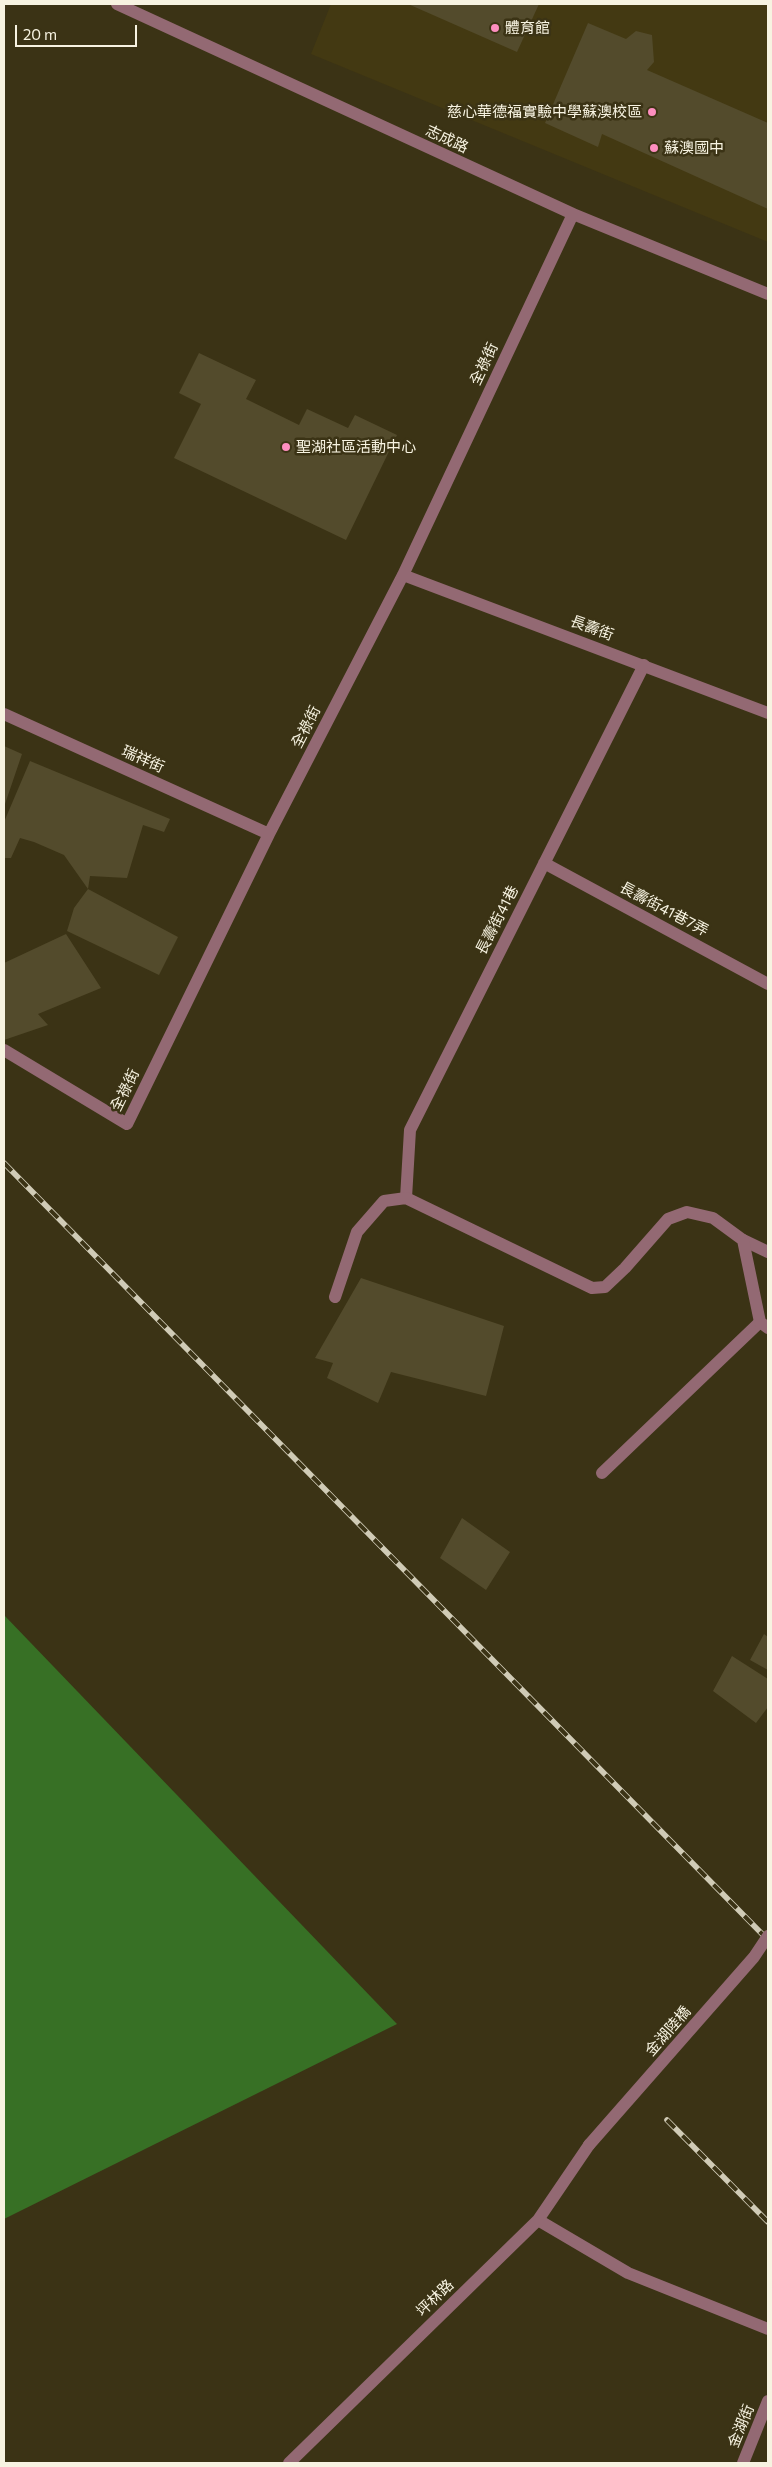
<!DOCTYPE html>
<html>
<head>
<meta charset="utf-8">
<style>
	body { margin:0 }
	#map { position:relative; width:772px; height:2467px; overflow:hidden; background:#3b3315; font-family:Commissioner,sans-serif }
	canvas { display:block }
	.frame { position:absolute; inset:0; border:5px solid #f7f3e1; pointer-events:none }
	.scale { position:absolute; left:15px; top:25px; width:122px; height:22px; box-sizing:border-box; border:2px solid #f7f3e1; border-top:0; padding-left:6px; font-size:15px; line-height:18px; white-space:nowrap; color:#f7f3e1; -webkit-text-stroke:4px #3b3315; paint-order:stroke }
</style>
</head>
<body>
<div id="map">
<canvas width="772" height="2467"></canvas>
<div class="frame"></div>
<div class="scale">20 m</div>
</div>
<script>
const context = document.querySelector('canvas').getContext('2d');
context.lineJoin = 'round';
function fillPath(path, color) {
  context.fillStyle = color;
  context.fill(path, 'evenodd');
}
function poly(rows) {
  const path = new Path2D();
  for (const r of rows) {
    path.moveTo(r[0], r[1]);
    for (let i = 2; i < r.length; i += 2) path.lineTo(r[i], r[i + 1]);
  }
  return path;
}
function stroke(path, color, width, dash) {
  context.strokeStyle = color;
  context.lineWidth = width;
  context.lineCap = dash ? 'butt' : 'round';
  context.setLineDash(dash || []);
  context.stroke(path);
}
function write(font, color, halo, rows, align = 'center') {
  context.font = font + ' Commissioner,"Noto Sans TC",sans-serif';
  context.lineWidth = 5;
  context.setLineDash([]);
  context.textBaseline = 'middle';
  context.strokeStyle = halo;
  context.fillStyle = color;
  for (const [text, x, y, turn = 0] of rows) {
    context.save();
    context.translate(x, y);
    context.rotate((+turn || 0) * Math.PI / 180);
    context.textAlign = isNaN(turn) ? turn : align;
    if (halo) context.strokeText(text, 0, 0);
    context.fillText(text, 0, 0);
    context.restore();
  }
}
fillPath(poly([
	[331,4,768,4,768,242,311,54]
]), '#433912');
fillPath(poly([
	[4,1615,397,2024,4,2219]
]), '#377025');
fillPath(poly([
	[408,4,539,4,517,52],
	[588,23,626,39,636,31,652,35,654,62,647,70,768,123,768,209,602,134,598,147,545,123],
	[199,353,256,380,246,399,299,425,307,409,348,428,355,415,397,435,346,540,174,458,201,404,179,393],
	[4,746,22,754,4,807],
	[30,761,170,819,164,832,143,825,127,878,90,876,88,889,64,855,34,842,20,838,11,858,4,858,4,822],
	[88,889,178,937,159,975,67,931,74,908],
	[66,934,101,988,38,1014,48,1025,4,1040,4,963],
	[361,1278,504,1326,486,1396,391,1372,378,1403,327,1378,333,1363,315,1358],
	[462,1518,510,1552,486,1590,440,1558],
	[764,1634,768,1637,768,1670,750,1660],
	[732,1656,768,1679,768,1707,756,1723,713,1691]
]), '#534b2c');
stroke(poly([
	[544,863,768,984],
	[406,1198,410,1130,644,665],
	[743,1240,768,1252],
	[602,1473,760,1322]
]), '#936973', 12);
stroke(poly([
	[117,4,573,214,768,294],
	[403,575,768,713],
	[4,714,269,834],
	[4,1050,127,1124,269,834,403,575,573,214],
	[335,1297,357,1232,384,1201,406,1198,592,1288,605,1287,625,1268,668,1219,687,1212,713,1218,743,1240,760,1322,768,1328],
	[538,2220,628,2273,768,2329],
	[289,2463,538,2220,589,2145],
	[743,2463,768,2401]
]), '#936973', 12);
const rail = poly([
	[4,1163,768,1940],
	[667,2120,768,2222]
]);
stroke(rail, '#d0cbb6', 5.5);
stroke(rail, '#3b3315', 4, [11]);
stroke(poly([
	[589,2145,754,1957,768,1936]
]), '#936973', 12);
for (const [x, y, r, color] of [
	[495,28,5,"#fd8ebf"],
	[652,112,5,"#fd8ebf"],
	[654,148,5,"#fd8ebf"],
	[286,447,5,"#fd8ebf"]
]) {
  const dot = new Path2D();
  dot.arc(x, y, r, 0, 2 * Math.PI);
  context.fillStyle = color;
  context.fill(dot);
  stroke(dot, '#3b3315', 2);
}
write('15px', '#f7f3e1', '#3b3315', [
	["體育館",505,28],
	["慈心華德福實驗中學蘇澳校區",642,112,"right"],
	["蘇澳國中",664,148],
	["聖湖社區活動中心",296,447]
], 'left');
write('15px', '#f7f3e1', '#3b3315', [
	["志成路",447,139,25],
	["全祿街",484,364,-65],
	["長壽街",592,628,20],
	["全祿街",306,727,-63],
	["瑞祥街",143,759,24],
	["長壽街41巷7弄",664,909,28],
	["長壽街41巷",497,920,-63],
	["全祿街",125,1090,-64],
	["金湖陸橋",668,2031,-49],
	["坪林路",435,2298,-44],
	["金湖街",741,2426,-68]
]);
</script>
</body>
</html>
